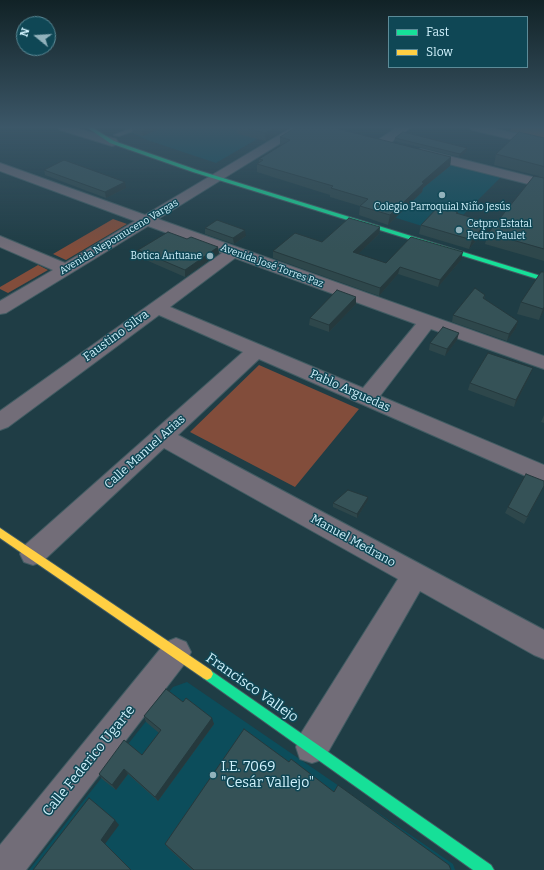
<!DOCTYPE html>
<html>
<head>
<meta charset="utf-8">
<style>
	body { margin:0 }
	#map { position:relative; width:544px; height:870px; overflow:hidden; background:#1f3d45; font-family:Bitter,serif }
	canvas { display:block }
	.legend { position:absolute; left:388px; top:16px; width:140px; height:52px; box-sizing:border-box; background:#0f4755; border:1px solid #5c8b98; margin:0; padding:5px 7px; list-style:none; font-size:12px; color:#d0f1fc }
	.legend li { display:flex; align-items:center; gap:8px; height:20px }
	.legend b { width:20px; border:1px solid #5c8b98 }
	.north { position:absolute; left:16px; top:16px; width:40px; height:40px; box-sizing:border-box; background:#0f4755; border:1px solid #5c8b98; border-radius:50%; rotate:288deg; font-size:11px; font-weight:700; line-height:16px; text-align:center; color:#d0f1fc }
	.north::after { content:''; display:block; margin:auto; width:14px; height:18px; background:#92b2bc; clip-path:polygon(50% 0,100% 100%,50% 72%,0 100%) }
</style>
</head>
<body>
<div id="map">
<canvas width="544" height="870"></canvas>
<ul class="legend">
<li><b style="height:5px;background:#16e098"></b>Fast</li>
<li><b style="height:5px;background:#ffcf43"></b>Slow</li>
</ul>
<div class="north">N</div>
</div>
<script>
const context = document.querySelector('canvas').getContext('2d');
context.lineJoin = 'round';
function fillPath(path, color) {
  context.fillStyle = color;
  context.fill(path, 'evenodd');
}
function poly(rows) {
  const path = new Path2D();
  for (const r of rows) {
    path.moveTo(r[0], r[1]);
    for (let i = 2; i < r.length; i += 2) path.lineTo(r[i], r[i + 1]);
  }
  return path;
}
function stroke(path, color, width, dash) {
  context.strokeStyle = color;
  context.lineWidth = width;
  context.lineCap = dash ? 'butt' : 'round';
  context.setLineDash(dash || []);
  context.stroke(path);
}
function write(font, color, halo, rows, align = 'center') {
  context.font = font + ' Bitter,serif';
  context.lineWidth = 3;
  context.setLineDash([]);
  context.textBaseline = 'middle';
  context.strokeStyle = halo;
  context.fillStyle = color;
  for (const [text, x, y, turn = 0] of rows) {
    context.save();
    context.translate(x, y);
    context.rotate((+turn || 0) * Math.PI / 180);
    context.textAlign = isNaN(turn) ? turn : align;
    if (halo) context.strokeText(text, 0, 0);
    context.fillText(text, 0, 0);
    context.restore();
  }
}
fillPath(poly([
	[121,128,276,128,216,163,147,140],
	[441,161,501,177,445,233,380,213],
	[187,682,453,864,455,870,29,870,173,687]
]), '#0c4d5b');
fillPath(poly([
	[512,128,544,128,544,140,508,132],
	[113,219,127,224,66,260,53,254],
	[38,265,48,270,8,293,0,289,0,287],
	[259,365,359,409,295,487,190,432]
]), '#824d3b');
const lane = poly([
	[132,128,141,128,119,136,114,135,132,128]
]);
const street = poly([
	[58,128,76,128,116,139,118,142,116,145,112,146,60,130,58,128],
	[291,128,305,128,158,219,544,356,544,369,431,329,380,396,544,465,544,484,259,359,178,435,544,630,544,659,534,655,420,591,324,759,312,763,300,759,296,747,300,735,398,579,164,448,42,562,33,565,24,562,20,554,24,546,243,352,159,315,8,427,0,430,0,411,222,253,148,226,6,313,0,314,0,301,53,270,0,247,0,236,65,263,135,221,0,171,0,163,145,215,291,128],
	[235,258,416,324,363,388,170,307,235,258],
	[396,128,410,128,386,146,378,146,376,143,378,140,396,128],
	[470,128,491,128,544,139,544,147,472,130,470,128],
	[421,149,544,180,544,188,417,156,415,153,417,150,421,149],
	[176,638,186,642,191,652,186,662,26,870,0,870,0,845,166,642,176,638]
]);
const fast = poly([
	[88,128,93,128,114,141,197,170,544,277,544,281,193,172,110,143,88,128],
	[207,668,491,865,494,870,473,870,203,678,201,674,203,670,207,668]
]);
const slow = poly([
	[0,528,211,670,213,674,211,678,207,680,203,678,0,538,0,528]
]);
stroke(lane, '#425c63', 2);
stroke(street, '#425c63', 2);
stroke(fast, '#425c63', 2);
stroke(slow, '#425c63', 2);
fillPath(lane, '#726d78');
fillPath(street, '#726d78');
fillPath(fast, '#16e098');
fillPath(slow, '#ffcf43');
fillPath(poly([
	[132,128,160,128,143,136,133,133],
	[237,128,288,128,266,141,238,134],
	[280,137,451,157,450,166,423,188,422,192,388,225,359,215,360,206,330,197,330,195,257,172,257,164,259,162,259,159,281,146,280,145],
	[395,138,466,152,459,157,394,141],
	[544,138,544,261,485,244,488,233,539,176,494,165,496,154],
	[44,170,126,188,106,198,45,175],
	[458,214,484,231,469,249,419,234,421,225],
	[380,227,379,234,358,254,386,263,461,260,438,287,398,274,379,296,273,258,273,251,322,242],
	[205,228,246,236,234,244,205,234],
	[187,239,218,247,219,253,185,277,139,257,138,250],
	[544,271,544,311,539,320,517,314,521,302],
	[485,295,484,299,518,321,516,328,507,341,452,322,453,315],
	[356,297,356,304,329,332,309,325,310,318],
	[457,340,445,356,429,350,430,343],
	[530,375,514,407,468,390,470,383],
	[544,415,544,423,541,422],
	[544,486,524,524,505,513,508,507],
	[368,500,357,518,333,507,333,503],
	[183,702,214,724,158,801,128,774,116,790,102,779,99,774,142,755,159,733,146,722,144,716],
	[289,762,451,870,192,870,168,848,165,844]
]), '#2e474b');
fillPath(poly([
	[145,128,160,128,143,136,142,129],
	[274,128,288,128,266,141,265,133],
	[467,148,466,152,459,157,460,154],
	[451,157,450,166,423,188,422,192,388,225,390,215,422,182],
	[125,182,126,188,106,198,105,192],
	[487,222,484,231,469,249,472,240],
	[380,227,379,234,353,259,353,252],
	[245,230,246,236,234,244,233,238],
	[218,247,219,253,185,277,185,270],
	[463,252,461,260,438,287,440,280],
	[400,267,398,274,379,296,380,288],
	[356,297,356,304,329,332,329,325],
	[544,307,544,311,539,320,543,309],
	[518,321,516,328,507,341,509,334],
	[459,333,457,340,445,356,447,349],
	[533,368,530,375,514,407,516,400],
	[368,497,368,500,357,518,357,514],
	[212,718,214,724,158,801,155,797],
	[124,769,128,774,116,790,112,785],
	[115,820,119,825,105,844,101,840]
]), '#25393d');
const building = poly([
	[246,128,274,128,265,133,246,128],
	[295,128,334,128,451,157,422,182,424,183,390,215,360,206,368,199,331,188,333,186,257,164,263,160,259,159,290,140,280,137,295,128],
	[403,132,467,148,460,154,395,138,403,132],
	[519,132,544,138,544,167,542,166,496,154,519,132],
	[64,160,125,182,105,192,44,170,64,160],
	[534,176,544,178,544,249,488,233,534,176],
	[439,206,458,212,456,213,487,222,472,240,421,225,439,206],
	[349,218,380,227,353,252,386,263,411,237,463,252,440,280,400,267,380,288,273,251,295,233,322,242,349,218],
	[217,220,245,230,233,238,205,228,217,220],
	[168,232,187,239,191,237,218,247,185,270,138,250,168,232],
	[541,272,544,272,544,307,543,309,521,302,541,272],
	[475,288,485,295,483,298,518,321,509,334,453,315,475,288],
	[337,290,356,297,329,325,310,318,337,290],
	[443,327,459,333,447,349,430,343,443,327],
	[488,353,533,368,516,400,470,383,488,353],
	[526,474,544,481,544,486,527,517,508,507,526,474],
	[348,490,368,497,357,514,333,503,348,490],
	[166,689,183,702,186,698,212,718,155,797,124,769,112,785,99,774,124,740,142,755,161,730,144,716,166,689],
	[244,729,289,762,291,759,334,792,338,785,449,865,451,870,194,870,165,844,244,729],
	[89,798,115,820,101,840,131,870,33,870,89,798]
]);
fillPath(building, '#355257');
stroke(building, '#25393d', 1);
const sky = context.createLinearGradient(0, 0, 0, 250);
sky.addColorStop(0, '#112226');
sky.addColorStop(0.51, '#3c5768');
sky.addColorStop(1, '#3c576800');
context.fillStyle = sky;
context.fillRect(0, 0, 544, 250);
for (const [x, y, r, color] of [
	[442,195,4,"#92b2bc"],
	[459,230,4,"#92b2bc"],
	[210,256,4,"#92b2bc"],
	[213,775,4,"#92b2bc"]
]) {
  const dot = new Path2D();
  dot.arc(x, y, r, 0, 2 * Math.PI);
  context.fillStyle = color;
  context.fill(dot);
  stroke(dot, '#0f4755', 1.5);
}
write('10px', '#d0f1fc', '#0f4755', [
	["Colegio Parroquial Niño Jesús",442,207],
	["Cetpro Estatal",467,224,"left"],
	["Pedro Paulet",467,236,"left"],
	["Botica Antuane",202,256,"right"]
]);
write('10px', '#d0f1fc', '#0f4755', [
	["Avenida Nepomuceno Vargas",119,237,-31],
	["Avenida José Torres Paz",272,266,20]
]);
write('12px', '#d0f1fc', '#0f4755', [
	["Faustino Silva",116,336,-36],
	["Pablo Arguedas",350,391,24],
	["Calle Manuel Arias",145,452,-42],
	["Manuel Medrano",353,541,29]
]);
write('14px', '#d0f1fc', '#0f4755', [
	["Francisco Vallejo",252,688,35],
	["Calle Federico Ugarte",89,761,-51]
]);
write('14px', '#d0f1fc', '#0f4755', [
	["I.E. 7069",221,767],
	["\"Cesár Vallejo\"",221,783]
], 'left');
</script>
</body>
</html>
